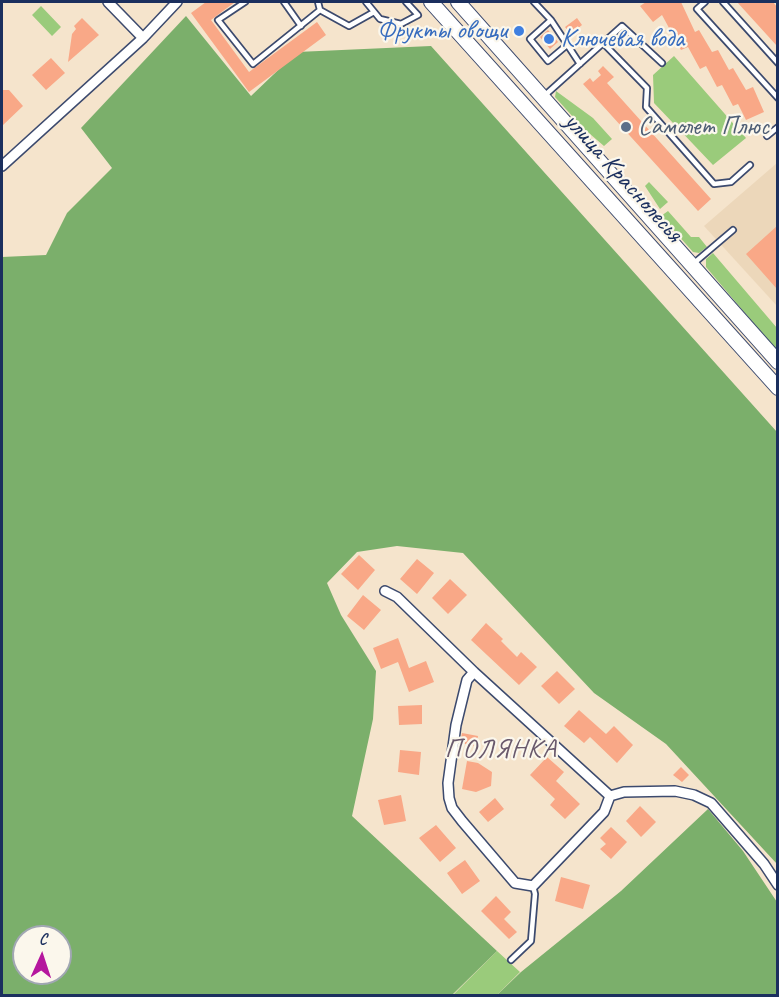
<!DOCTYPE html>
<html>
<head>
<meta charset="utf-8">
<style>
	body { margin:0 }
	#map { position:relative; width:779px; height:997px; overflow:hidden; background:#f5e4cc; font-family:Caveat,sans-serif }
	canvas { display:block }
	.frame { position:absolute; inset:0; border:3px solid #1b2f5e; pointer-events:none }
	.north { position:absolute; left:12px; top:925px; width:60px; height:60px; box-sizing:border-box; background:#fbf7ec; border:2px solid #a1a7b3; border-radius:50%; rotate:3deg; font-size:16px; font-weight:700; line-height:24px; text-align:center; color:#1b2f5e }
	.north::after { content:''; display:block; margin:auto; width:21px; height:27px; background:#b5179e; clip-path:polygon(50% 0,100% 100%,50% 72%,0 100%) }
</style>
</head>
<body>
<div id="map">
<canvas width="779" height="997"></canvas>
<div class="frame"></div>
<div class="north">С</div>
</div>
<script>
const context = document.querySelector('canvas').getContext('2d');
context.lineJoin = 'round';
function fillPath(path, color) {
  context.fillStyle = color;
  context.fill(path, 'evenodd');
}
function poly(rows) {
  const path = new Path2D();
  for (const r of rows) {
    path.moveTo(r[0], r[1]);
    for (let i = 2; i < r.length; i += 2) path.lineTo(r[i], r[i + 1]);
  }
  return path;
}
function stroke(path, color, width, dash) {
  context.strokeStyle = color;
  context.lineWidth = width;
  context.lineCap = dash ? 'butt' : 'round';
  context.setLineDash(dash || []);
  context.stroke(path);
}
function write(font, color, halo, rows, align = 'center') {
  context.font = font + ' Caveat,sans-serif';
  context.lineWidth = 4.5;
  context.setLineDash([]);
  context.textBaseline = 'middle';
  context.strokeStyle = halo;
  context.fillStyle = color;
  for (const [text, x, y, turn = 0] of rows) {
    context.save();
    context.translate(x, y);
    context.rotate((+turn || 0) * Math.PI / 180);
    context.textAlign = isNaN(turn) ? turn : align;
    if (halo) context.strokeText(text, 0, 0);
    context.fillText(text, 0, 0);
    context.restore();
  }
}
fillPath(poly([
	[777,163,777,306,704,226]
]), '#ecd7ba');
fillPath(poly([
	[41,6,61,27,52,36,32,15],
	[674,56,746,138,713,165,654,103,653,75],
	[556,91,593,118,612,139,604,146,583,128,555,97],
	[649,182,668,202,660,209,645,186],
	[668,211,691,237,699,237,707,247,699,253,693,252,661,216],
	[713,253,777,328,777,351,706,267,706,259],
	[497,951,520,972,497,995,452,996]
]), '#9acb7b');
fillPath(poly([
	[186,16,251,96,297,52,431,46,777,432,777,864,666,744,594,693,463,553,397,546,357,552,327,583,341,615,376,671,373,719,352,816,497,951,452,995,2,995,2,257,46,255,67,213,112,168,81,128],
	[24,937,60,937,60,973,24,973],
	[708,809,743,851,777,902,777,995,497,995,521,972,621,891]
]), '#7baf6b');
fillPath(poly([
	[206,2,235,2,211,20,249,72,317,22,326,35,249,92,191,13],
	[646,2,681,2,695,32,699,30,712,52,718,50,729,70,733,68,746,90,753,87,764,112,746,120,738,104,733,106,722,85,717,87,706,66,700,69,688,47,681,50,662,15,653,22,640,6],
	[737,2,773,2,777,7,777,46],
	[82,18,99,35,68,62,72,34,76,29,74,26],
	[577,18,582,25,571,34,565,27],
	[548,30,558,42,550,49,540,37],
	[51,58,65,73,46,90,32,75],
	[603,66,614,77,607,83,711,199,698,211,583,84,590,78,593,82,601,75,598,71],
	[3,90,9,90,23,106,2,126],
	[777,226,777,289,746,254],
	[359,555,375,570,358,590,341,574],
	[417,559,434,573,417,594,400,579],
	[450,579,467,595,448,614,432,598],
	[363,595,381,610,364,630,347,616],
	[486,623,503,639,501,641,517,657,521,652,537,667,519,685,471,640],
	[398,638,409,668,426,661,434,682,409,692,398,662,381,669,373,648],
	[557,671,575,689,559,704,541,686],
	[422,705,422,724,399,725,398,706],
	[579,710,606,734,614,726,633,745,617,763,590,737,584,743,564,726],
	[462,733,478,736,476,746,460,743],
	[400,750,421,752,419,775,398,772],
	[547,757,564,772,556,781,580,804,565,819,550,805,555,799,530,775],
	[467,761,478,763,492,772,491,786,476,792,462,789],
	[681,767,689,775,682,782,673,775],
	[401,795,406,821,384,825,378,800],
	[495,798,504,809,488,822,479,812],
	[640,806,656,822,641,837,626,821],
	[436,825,456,848,440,862,419,838],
	[611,827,627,842,611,859,600,849,606,844,600,838],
	[465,860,480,881,462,894,447,873],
	[561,877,590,885,583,909,555,901],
	[496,896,511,912,504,919,517,932,509,939,481,911]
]), '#f9a887');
const lane = poly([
	[245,2,218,20,253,64,320,10],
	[284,2,301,26],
	[318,2,320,10,349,26,374,12],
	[366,2,380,19,401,24,418,15,406,2],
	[534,2,551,20,580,64],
	[705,2,697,9,778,98],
	[723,2,778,63],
	[551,20,530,39,548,61,567,45],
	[603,43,647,88,646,107,714,184,731,182,750,165],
	[543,97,622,26,662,63],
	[767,136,778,127],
	[693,264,733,230],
	[511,960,531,941,535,894,533,886]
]);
const street = poly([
	[108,2,143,38],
	[2,166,143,38,177,2],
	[385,591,397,597,474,672,610,796,624,792,675,791,694,795,711,803,764,864,778,885],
	[474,672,467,680,456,725,448,783,449,798,452,808,462,821,515,883,533,886,604,812,610,796]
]);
const secondary = poly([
	[431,2,778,388],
	[458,2,778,362]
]);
stroke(lane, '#3c4a6e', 8);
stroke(street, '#3c4a6e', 12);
stroke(secondary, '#3c4a6e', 16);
stroke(lane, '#fff', 4.5);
stroke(street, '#fff', 9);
stroke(secondary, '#fff', 14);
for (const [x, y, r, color] of [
	[519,31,6,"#3f7fe0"],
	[549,39,6,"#3f7fe0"],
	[626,127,6,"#5c6f8a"]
]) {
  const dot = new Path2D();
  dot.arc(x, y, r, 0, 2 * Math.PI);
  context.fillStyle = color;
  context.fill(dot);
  stroke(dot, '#fbf7ec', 2);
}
write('26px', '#366cbe', '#fbf7ec', [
	["Фрукты овощи",507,31],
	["Ключевая вода",561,39,"left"]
], 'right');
write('26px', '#4e5e75', '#fbf7ec', [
	["Самолет Плюс",638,127]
], 'left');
write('26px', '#1b2f5e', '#fbf7ec', [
	["улица Краснолесья",623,178,48]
]);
context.letterSpacing = '1.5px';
write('27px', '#69596c', '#fbf7ec', [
	["ПОЛЯНКА",501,750]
]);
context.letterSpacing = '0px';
</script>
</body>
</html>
